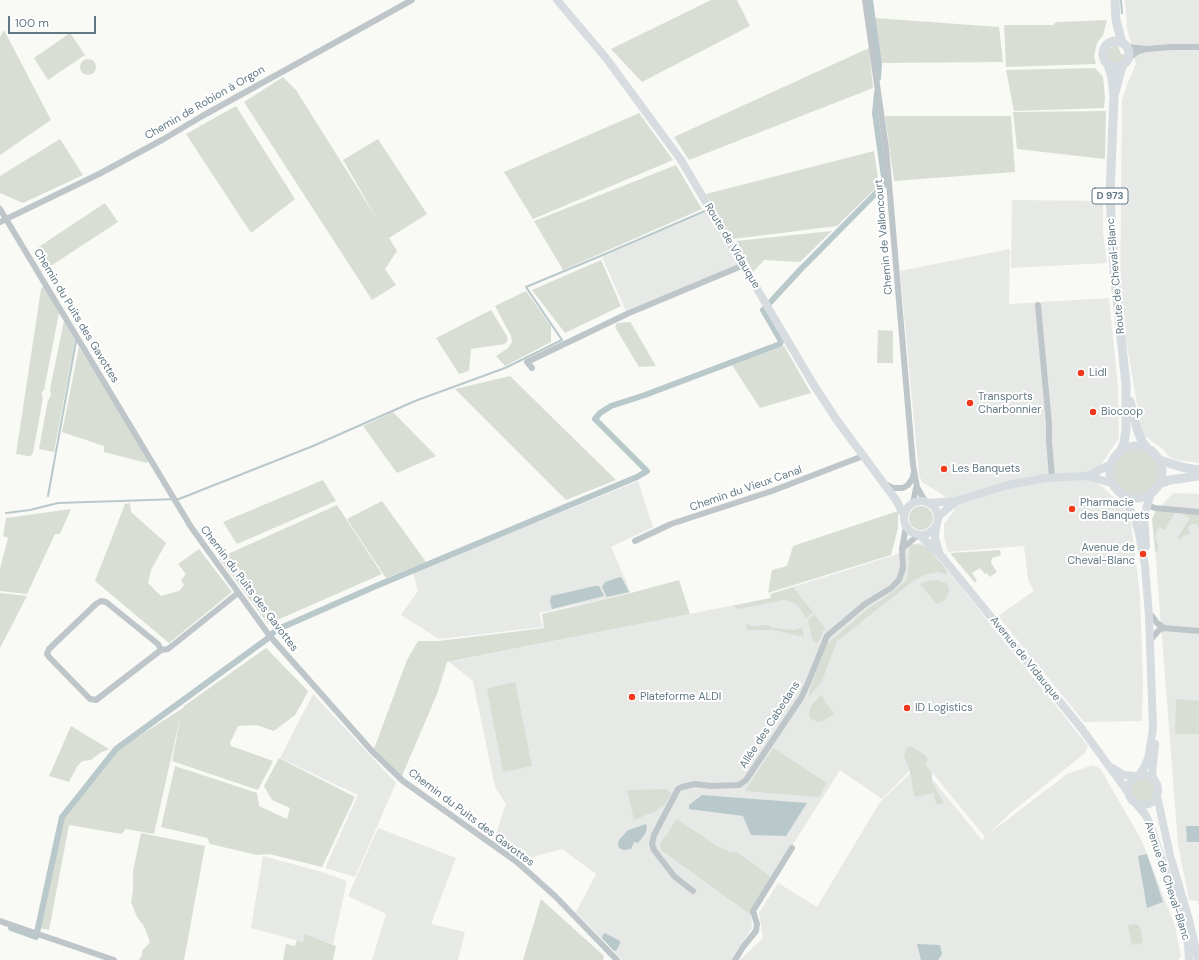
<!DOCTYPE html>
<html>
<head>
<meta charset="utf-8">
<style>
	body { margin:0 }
	#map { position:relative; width:1199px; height:960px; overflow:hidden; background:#f9f9f6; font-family:"DM Sans",sans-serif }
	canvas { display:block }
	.scale { position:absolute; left:8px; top:16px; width:88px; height:18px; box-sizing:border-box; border:2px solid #617884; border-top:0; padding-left:5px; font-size:12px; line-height:14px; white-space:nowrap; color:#617884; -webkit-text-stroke:3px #fff; paint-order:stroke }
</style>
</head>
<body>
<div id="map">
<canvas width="1199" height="960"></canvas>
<div class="scale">100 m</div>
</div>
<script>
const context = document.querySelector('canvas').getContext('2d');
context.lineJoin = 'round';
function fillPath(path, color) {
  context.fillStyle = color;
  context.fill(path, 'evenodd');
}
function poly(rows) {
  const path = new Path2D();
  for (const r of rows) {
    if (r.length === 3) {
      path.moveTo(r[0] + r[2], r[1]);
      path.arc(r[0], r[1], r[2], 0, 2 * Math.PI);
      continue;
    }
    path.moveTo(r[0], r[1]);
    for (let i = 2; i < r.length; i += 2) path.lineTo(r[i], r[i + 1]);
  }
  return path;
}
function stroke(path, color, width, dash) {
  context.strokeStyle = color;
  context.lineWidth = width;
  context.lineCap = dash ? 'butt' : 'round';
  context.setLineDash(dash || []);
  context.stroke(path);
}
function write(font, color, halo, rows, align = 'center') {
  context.font = font + ' "DM Sans",sans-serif';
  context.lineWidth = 4;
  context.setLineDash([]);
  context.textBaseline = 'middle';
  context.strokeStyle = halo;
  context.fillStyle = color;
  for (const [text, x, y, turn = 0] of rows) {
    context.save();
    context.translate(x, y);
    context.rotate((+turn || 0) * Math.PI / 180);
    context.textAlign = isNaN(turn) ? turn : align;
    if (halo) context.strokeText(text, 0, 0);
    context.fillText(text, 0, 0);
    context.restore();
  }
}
fillPath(poly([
	[1125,0,1199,0,1199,463,1176,460,1168,456,1164,450,1142,434,1120,305,1122,100,1128,82,1136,64,1127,28],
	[1012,200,1103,201,1103,232,1107,263,1011,268],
	[706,212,738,265,626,311,602,257],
	[1010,249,1009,304,1109,298,1118,388,1119,438,1101,465,1099,485,1103,487,1124,508,1131,523,1140,595,1143,683,1142,721,1084,722,998,616,1034,591,1028,579,1024,546,948,552,944,537,944,524,955,509,943,495,922,482,919,475,900,271],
	[638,481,653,527,611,547,631,593,539,613,543,627,439,639,401,615,418,591,413,573],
	[1173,493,1199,494,1199,906,1198,901,1189,900,1178,844,1153,521,1165,501],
	[920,543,928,546,1088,746,1085,753,1013,811,986,836,1067,774,1093,765,1100,768,1142,841,1175,926,1181,957,1178,960,740,960,763,938,759,913,778,883,817,907,880,802,920,764,982,840,985,837,921,759,882,799,840,770,751,911,752,928,732,958,732,960,622,960,576,912,596,874,562,849,518,861,493,843,506,804,495,787,473,681,449,662,770,598,770,594,892,556,908,549,910,545],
	[313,694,396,783,355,877,325,868,358,795,280,758],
	[378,828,456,858,431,924,465,932,458,960,372,960,386,914,348,896],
	[263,856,322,872,347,881,333,944,305,935,303,942,251,928]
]), '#e7e9e7');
fillPath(poly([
	[711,0,737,0,750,26,642,82,611,49],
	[875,18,999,27,1003,62,880,63],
	[1107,20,1103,35,1097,43,1094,56,1096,64,1006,67,1004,25,1053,25,1056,22],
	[4,30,51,120,0,155,0,37],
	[70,33,85,55,48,80,34,58],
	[1114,45,1118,46,1121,54,1125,55,1123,60,1118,63,1111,62,1107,57,1108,50],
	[869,48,873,88,689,160,674,137],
	[88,67,8],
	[1095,68,1103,77,1105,97,1104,108,1014,111,1006,70],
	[283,77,296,90,377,219,343,160,378,139,427,214,389,238,397,251,385,269,396,285,372,300,244,102],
	[236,106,295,199,251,233,186,134],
	[1106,111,1105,159,1017,149,1013,112],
	[639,113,673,160,533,219,504,172],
	[885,116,1011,116,1015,172,894,181],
	[60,139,83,175,23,203,0,193,0,176],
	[874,151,879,185,837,226,733,239,706,194],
	[676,165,702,209,563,270,534,221],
	[105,203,118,222,49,267,37,248],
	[832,231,800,262,764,260,753,272,736,241],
	[601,260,621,306,565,333,532,290],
	[44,286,59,313,44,390,42,392,42,396,43,398,33,453,31,456,28,456,16,454,41,289],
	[526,291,551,326,551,342,505,366,496,356,508,348,512,342,511,336,495,306],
	[491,310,507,336,508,340,505,344,471,349,469,371,459,374,436,338],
	[64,321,75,340,54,452,39,449,48,400,51,396,50,389],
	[631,322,631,323,656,366,639,367,615,327,617,323],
	[878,330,893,331,893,363,877,363],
	[784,346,811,393,760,408,732,365],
	[79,347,149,460,147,463,104,452,104,446,62,432],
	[510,376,616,480,566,500,455,389],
	[393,412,436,456,397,473,363,426],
	[1136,472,22],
	[323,480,336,501,237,544,223,522],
	[382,501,426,562,386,578,347,519],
	[130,503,131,512,166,543,151,570,148,583,161,596,179,591,184,585,181,580,186,574,178,564,199,549,232,592,169,643,95,581,125,504],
	[337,505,382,574,268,624,219,558],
	[921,518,12],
	[71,509,60,534,55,534,27,594,0,591,0,569,8,538,3,536,6,518],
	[1156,510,1175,512,1175,513,1165,530,1159,527,1157,531,1155,538,1159,546,1157,552,1155,551,1152,519],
	[898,511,898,528,891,555,768,593,772,570,787,566,793,546],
	[1180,513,1199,514,1199,528,1196,524,1191,524,1188,528,1190,532,1188,535,1184,535,1181,540,1177,538,1190,518],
	[918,544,926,547,931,551,947,571,946,575,939,572,924,575,913,581,837,641,822,681,809,697,809,692,826,645,870,607,885,598,901,585,906,580,908,573,909,549,911,545],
	[1000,550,1001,555,992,558,991,563,997,572,990,577,987,573,985,574,980,568,972,573,977,581,975,583,950,553],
	[679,580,690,614,447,662,437,694,402,776,374,749,407,660,418,641,439,641,544,628,542,614,631,593],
	[936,580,946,583,949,588,949,592,946,599,940,603,939,603,937,604,920,584,928,581],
	[793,587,813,612,806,618,800,608,794,603,785,600,738,609,733,606,771,598,771,594],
	[0,593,27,596,0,648],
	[814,614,825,628,818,643,813,642,808,621],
	[746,624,752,626,769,625,770,627,793,630,802,628,804,637,774,630,747,630],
	[266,648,308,691,302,703,295,715,274,731,256,725,238,726,230,743,231,746,273,761,258,790,172,761,181,714,154,834,126,829,121,834,69,825,49,930,39,928,63,819,119,749,183,708,184,706],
	[515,682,532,766,503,772,487,690,488,688],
	[821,695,834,714,823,721,817,722,810,718,809,711,813,703],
	[1176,699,1199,701,1199,734,1175,734],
	[71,726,109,749,100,753,91,760,83,761,78,765,69,782,49,776],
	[911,746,926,756,928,760,925,764,932,772,932,782,944,803,936,805,934,793,915,797,914,795,910,772,904,755,907,747],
	[773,748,827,783,819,797,745,791],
	[279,758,355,797,322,867,269,854,257,855,210,844,207,838,161,827,175,766,257,793,259,806,287,819,290,808,272,800,264,786],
	[1143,790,12],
	[667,789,668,791,672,793,664,806,663,805,656,811,634,820,627,790],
	[677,819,719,847,731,852,737,852,771,877,751,915,661,850,660,844],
	[141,833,205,846,184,960,139,960,142,955,142,951,150,942,144,926,137,917,131,902,133,891,133,871],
	[541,899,604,956,603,960,523,960],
	[1135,924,1138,925,1141,930,1143,943,1132,945,1128,925],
	[305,934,336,946,333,960,283,960,286,944,295,946,297,940,303,942]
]), '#d9ded5');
fillPath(poly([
	[620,577,622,578,629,592,607,597,602,587,605,582],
	[595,586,599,586,604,596,552,609,550,601,551,596],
	[702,795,807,803,786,836,751,835,743,816,689,809,689,805],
	[646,824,647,828,645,834,638,843,634,842,631,849,623,850,619,848,618,844,619,840,628,830],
	[1186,826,1199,826,1199,842,1187,842],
	[1147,854,1163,902,1147,908,1138,856],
	[605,933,620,941,620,944,616,951,613,950,602,938,603,934],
	[917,944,940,945,942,954,938,960,921,960]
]), '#b8c8cb');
stroke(poly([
	[1121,0,1122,13],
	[48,496,76,341],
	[6,513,30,510,58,503,179,499,313,446,415,401,505,368,562,340,526,287,610,252,705,211]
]), '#b8c8cb', 2);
stroke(poly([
	[870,0,879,65,878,78],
	[11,928,36,937,62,817,116,749,267,639,276,630,376,586,637,477,647,471,595,419,600,413,611,406,645,395,780,344,781,341,763,310,764,309,800,270,885,184,875,113,877,93]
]), '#b8c8cb', 6);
stroke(poly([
	[865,0,886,148,913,465,917,487,925,501],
	[1127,47,1147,49,1171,47,1199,47],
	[1128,59,1137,52,1146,49],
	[0,209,191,527,269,635,371,750,403,781,517,862,555,896,617,960],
	[0,222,99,174,162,140,204,115,412,0],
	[1038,305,1049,424,1049,441,1052,478],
	[532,368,527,362,629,313,744,265],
	[885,484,893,488,903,488,908,485,912,479,914,473],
	[913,503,916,488],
	[1147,505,1155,508,1199,512],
	[635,541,671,524,772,491,863,456],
	[902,549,918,535],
	[1152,616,1157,623,1164,628,1199,631],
	[1153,637,1159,630,1164,628],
	[161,650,158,644,106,602,101,601,96,604,49,649,47,654,50,658,90,699,96,700,161,650,168,649,238,593],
	[693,891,674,876,654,850,652,844,654,835,678,789,682,787,695,784,711,786,739,785,746,780,801,698,808,683,827,636,865,604,891,588,899,580,903,568,902,549,906,526],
	[0,921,114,960],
	[735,960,743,947,756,931,757,924,753,911,792,848]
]), '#bfc6c9', 6);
stroke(poly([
	[557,0,606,58,681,160,812,382,836,419,896,500,904,515],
	[1088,476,1111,464],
	[1122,494,1135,519,1139,534,1145,566,1149,616,1153,728,1149,755,1145,766,1139,775],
	[921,518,17],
	[930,503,956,501,1008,485,1046,478,1087,476,1112,483],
	[938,517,956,501],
	[936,527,935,538,939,552],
	[919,535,939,553,1082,729,1127,791],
	[1146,546,1144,515,1151,494],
	[1112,768,1124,775,1136,776],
	[1143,790,15],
	[1154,780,1152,774,1155,744],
	[1157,796,1170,855,1189,920,1198,960],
	[1137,805,1145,814,1150,824,1181,917,1188,944,1189,960]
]), '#d6dcdf', 8);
stroke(poly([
	[1115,0,1116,20,1122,43],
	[1116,54,13],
	[1108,65,1112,78,1114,96,1110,195,1114,270,1126,384,1126,430,1124,443,1121,450],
	[1115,92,1122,66],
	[1130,401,1137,429,1142,441,1147,448],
	[1136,472,26],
	[1160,460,1181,467,1199,470],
	[1159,484,1170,480,1199,476]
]), '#d6dcdf', 9);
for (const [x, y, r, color] of [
	[1081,373,4,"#f2381d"],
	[970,403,4,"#f2381d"],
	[1093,412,4,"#f2381d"],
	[944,469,4,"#f2381d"],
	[1072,509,4,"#f2381d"],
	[1143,554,4,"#f2381d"],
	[632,697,4,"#f2381d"],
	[907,708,4,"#f2381d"]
]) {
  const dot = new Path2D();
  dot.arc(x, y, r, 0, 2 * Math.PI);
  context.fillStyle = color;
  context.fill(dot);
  stroke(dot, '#fff', 1.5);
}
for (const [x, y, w] of [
	[1110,196,36]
]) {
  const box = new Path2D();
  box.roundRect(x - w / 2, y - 8, w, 16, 3);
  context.fillStyle = '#fff';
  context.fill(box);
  stroke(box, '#617884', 1);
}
write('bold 10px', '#617884', null, [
	["D 973",1110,196]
]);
write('11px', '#617884', '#fff', [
	["Chemin de Robion à Orgon",205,103,-30],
	["Chemin de Valloncourt",884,237,-95],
	["Route de Vidauque",732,246,59],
	["Route de Cheval-Blanc",1116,276,-95],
	["Chemin du Puits des Gavottes",76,316,59],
	["Chemin du Vieux Canal",746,489,-19],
	["Chemin du Puits des Gavottes",249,589,53],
	["Avenue de Vidauque",1025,659,51],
	["Allée des Cabedans",770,725,-57],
	["Chemin du Puits des Gavottes",471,818,37],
	["Avenue de Cheval-Blanc",1167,881,72]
]);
write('11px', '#617884', '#fff', [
	["Lidl",1089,373],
	["Transports",978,397],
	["Charbonnier",978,410],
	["Biocoop",1101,412],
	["Les Banquets",952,469],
	["Pharmacie",1080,503],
	["des Banquets",1080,516],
	["Avenue de",1135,548,"right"],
	["Cheval-Blanc",1135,561,"right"],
	["Plateforme ALDI",640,697],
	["ID Logistics",915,708]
], 'left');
</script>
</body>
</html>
